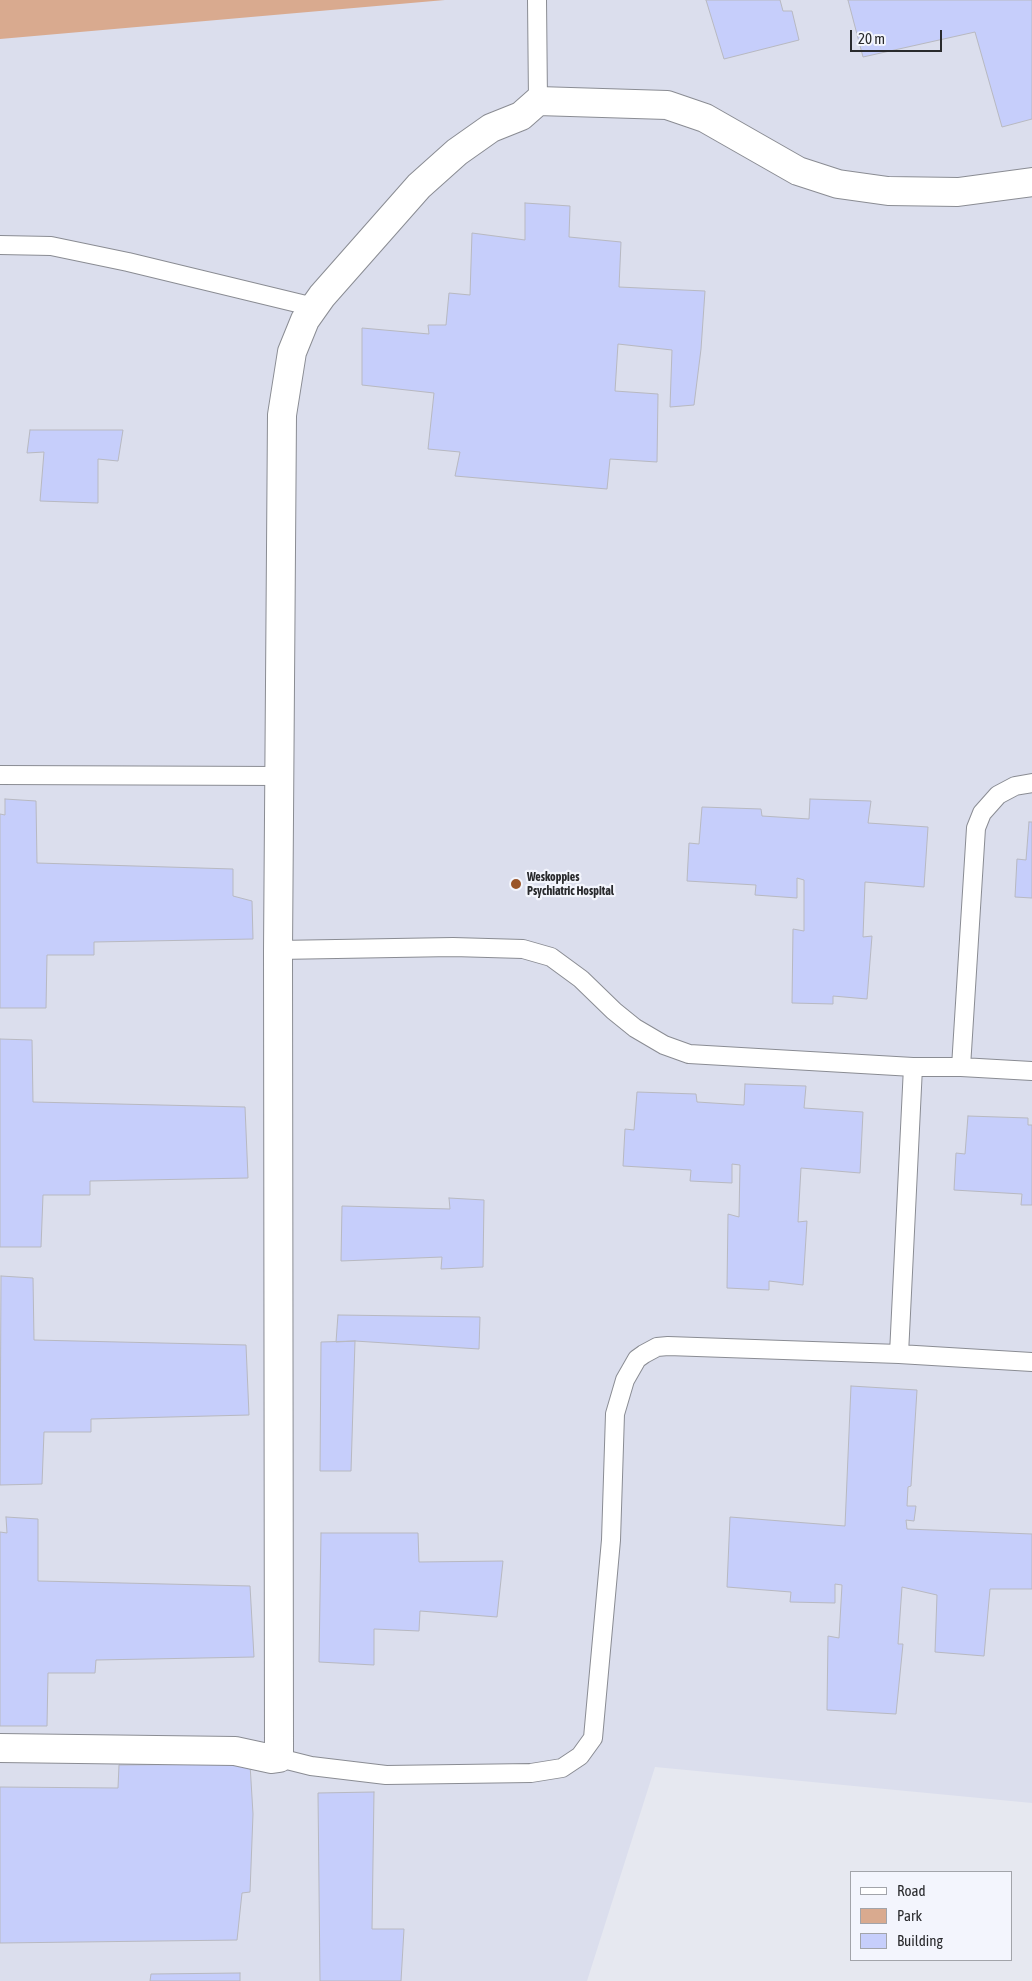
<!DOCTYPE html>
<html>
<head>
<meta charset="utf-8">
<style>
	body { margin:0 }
	#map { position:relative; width:1032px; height:1981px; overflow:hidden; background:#e6e8f0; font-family:"Asap Condensed",sans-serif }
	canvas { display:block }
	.legend { position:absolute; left:850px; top:1871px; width:162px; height:90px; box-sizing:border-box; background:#f3f5fd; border:1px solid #a2a4aa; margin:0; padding:6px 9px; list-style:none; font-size:15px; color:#292a2d }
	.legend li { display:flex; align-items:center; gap:10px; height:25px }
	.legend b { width:25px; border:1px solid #a2a4aa }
	.scale { position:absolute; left:850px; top:30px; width:92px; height:22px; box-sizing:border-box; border:2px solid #292a2d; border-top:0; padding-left:6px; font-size:15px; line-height:18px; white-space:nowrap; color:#292a2d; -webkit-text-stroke:4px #f3f5fd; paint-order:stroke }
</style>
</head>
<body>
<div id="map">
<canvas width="1032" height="1981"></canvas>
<ul class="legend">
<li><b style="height:6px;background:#fff"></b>Road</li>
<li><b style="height:14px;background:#d9aa8f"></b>Park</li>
<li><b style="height:14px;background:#c6cefb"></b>Building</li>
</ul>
<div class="scale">20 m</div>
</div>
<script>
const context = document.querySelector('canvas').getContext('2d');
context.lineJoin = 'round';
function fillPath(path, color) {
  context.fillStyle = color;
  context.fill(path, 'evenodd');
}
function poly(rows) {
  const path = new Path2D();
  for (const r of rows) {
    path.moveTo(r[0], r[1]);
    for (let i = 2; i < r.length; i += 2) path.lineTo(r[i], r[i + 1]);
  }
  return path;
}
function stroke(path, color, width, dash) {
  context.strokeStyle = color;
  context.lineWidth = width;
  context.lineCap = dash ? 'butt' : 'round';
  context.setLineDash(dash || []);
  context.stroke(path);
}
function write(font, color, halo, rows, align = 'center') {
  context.font = font + ' "Asap Condensed",sans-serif';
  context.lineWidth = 4.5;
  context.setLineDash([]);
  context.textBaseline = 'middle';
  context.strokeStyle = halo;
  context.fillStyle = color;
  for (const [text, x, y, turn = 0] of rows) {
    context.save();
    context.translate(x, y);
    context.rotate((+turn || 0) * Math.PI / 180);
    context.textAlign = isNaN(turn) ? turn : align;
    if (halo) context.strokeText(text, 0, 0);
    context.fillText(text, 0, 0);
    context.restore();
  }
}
fillPath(poly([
	[0,0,1032,0,1032,1803,655,1767,587,1981,0,1981]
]), '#dbdeed');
fillPath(poly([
	[0,0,445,0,0,39]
]), '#d9aa8f');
const building = poly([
	[706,0,780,0,783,11,792,11,799,40,724,59,706,0],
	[848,0,1032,0,1032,119,1002,127,975,32,863,57,848,0],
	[525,203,570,206,569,237,621,242,619,287,705,291,701,349,694,405,670,407,672,350,618,344,615,391,658,394,657,462,610,459,607,489,455,476,460,452,428,449,434,393,362,385,362,328,429,334,428,325,446,325,449,293,470,295,472,233,525,240,525,203],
	[30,430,123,430,118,461,98,459,98,503,40,501,44,452,27,453,30,430],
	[5,799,36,801,37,863,233,869,233,896,252,901,253,939,94,942,94,955,47,955,46,1008,0,1008,0,814,5,815,5,799],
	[810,799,871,801,868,823,928,827,924,887,865,882,863,937,872,936,867,999,833,996,833,1004,792,1003,793,929,804,931,804,880,797,878,797,898,755,895,756,885,687,881,689,843,699,844,702,807,761,809,762,816,809,819,810,799],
	[1029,822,1032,822,1032,898,1015,897,1017,859,1026,860,1029,822],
	[0,1039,32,1040,33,1102,245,1107,248,1178,90,1181,90,1195,43,1195,41,1247,0,1247,0,1039],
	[745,1084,806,1086,804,1108,863,1112,860,1173,801,1168,798,1222,807,1221,803,1285,769,1281,769,1290,727,1288,728,1214,739,1217,740,1165,732,1164,732,1183,690,1181,691,1170,623,1166,625,1129,634,1130,637,1092,696,1094,697,1102,744,1105,745,1084],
	[968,1116,1028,1118,1028,1125,1032,1125,1032,1205,1021,1205,1022,1194,954,1190,956,1153,965,1154,968,1116],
	[449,1198,484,1200,483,1267,441,1269,442,1257,341,1261,342,1206,450,1209,449,1198],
	[1,1276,33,1278,34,1340,246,1345,249,1415,91,1419,91,1432,44,1432,42,1484,0,1485,1,1276],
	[338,1315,480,1317,479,1349,355,1341,336,1342,338,1315],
	[355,1341,351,1471,320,1471,321,1342,355,1341],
	[851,1386,917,1390,911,1486,908,1487,907,1506,916,1506,914,1521,906,1520,907,1529,1032,1534,1032,1589,990,1589,984,1656,935,1652,937,1595,902,1587,898,1644,903,1644,896,1714,827,1710,828,1636,839,1638,842,1585,835,1584,835,1603,790,1602,791,1592,727,1587,730,1517,845,1526,851,1386],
	[6,1517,38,1519,38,1581,250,1586,254,1657,96,1660,95,1673,48,1673,47,1726,0,1726,0,1532,7,1533,6,1517],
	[321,1533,418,1533,419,1562,503,1561,497,1617,420,1611,419,1631,374,1629,374,1665,319,1662,321,1533],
	[250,1764,253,1814,250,1892,242,1893,237,1940,0,1943,0,1787,118,1788,119,1765,250,1764],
	[374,1792,372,1929,404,1929,401,1981,320,1981,318,1793,374,1792],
	[240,1973,240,1981,150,1981,151,1974,240,1973]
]);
fillPath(building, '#c6cefb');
stroke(building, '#b8b9c1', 1);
const lane = poly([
	[537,0,538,101],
	[0,245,51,246,128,262,314,307],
	[0,775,280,776],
	[278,950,453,947,523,949,551,957,581,979,614,1011,635,1028,664,1045,689,1054,913,1067,961,1067,1032,1071],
	[961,1067,976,828,982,813,998,795,1015,786,1032,783],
	[899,1354,913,1067],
	[279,1758,311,1766,386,1775,531,1773,562,1768,580,1756,593,1738,611,1540,615,1414,625,1380,637,1359,644,1354,657,1347,668,1346,899,1354,1032,1362]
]);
const street = poly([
	[0,1748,235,1751,272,1759,279,1758,278,950,282,415,292,352,305,320,322,296,419,186,457,152,491,128,521,116,538,101,667,105,705,118,798,171,838,184,888,191,958,192,1032,182]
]);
stroke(lane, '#8a8c93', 20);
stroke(street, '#8a8c93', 30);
stroke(lane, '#fff', 18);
stroke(street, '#fff', 28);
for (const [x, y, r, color] of [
	[516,884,6,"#9a5529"]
]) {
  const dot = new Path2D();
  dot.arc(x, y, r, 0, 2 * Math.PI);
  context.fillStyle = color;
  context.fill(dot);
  stroke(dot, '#f3f5fd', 2);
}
write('bold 12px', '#292a2d', '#f3f5fd', [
	["Weskoppies",527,877],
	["Psychiatric Hospital",527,891]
], 'left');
</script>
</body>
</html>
